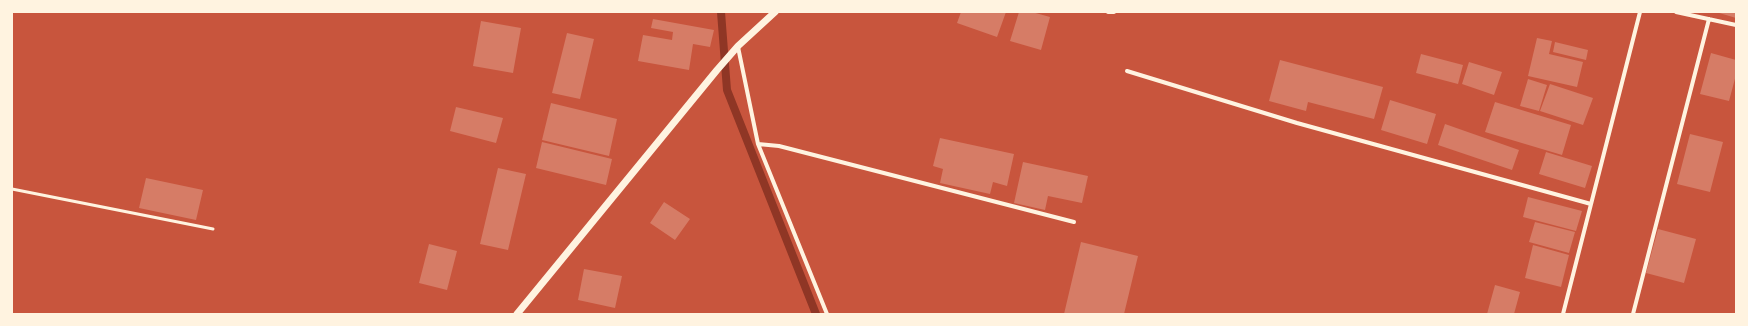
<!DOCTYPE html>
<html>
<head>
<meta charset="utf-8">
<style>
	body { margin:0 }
	#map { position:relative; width:1748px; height:326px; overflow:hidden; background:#c8553d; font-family:"Roboto Condensed",sans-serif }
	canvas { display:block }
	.frame { position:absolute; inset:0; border:13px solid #fff3e0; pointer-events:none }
</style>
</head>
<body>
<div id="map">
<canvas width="1748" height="326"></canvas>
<div class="frame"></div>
</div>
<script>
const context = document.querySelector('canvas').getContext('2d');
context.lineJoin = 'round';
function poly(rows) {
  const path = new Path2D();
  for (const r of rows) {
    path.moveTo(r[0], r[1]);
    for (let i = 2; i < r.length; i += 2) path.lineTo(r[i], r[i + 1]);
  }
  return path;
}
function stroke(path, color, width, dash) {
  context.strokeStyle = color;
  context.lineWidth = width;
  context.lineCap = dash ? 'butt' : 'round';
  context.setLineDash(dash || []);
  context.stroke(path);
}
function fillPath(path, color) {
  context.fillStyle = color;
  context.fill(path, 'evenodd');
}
stroke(poly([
	[721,12,727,90,816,314]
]), '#8f3625', 8);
fillPath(poly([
	[961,12,1006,12,997,37,957,23],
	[1019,12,1032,12,1050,17,1041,50,1010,41],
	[1716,12,1736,12,1736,18],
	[653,19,714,30,710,47,693,44,689,70,638,61,643,35,672,40,673,32,651,28],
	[481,21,521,28,513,73,473,66],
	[567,33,594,39,580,99,552,93],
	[1537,38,1552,41,1549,54,1583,62,1577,87,1528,76],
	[1555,42,1588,50,1586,60,1553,52],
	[1711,53,1736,60,1736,75,1729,101,1700,94],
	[1421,54,1463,65,1458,84,1416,73],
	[1280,60,1383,87,1374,119,1308,102,1306,111,1269,101],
	[1469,62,1502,72,1494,95,1462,84],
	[1528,79,1547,85,1539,111,1520,106],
	[1550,84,1593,98,1583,125,1540,111],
	[1390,100,1436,114,1427,144,1381,130],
	[1495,102,1571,125,1562,155,1485,132],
	[551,103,617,119,609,156,542,140],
	[456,107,503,118,496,143,450,131],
	[1445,124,1519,150,1512,170,1438,145],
	[1690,134,1723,142,1710,192,1677,184],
	[940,138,1014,154,1007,186,993,182,990,194,940,183,943,169,933,166],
	[542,142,612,159,606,185,536,168],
	[1546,152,1592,166,1585,188,1539,174],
	[1023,162,1088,176,1082,203,1048,196,1045,210,1014,203],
	[498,168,526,174,508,250,480,244],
	[146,178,203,190,196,220,139,208],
	[1528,197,1582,211,1576,231,1523,217],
	[664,202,690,219,675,240,650,223],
	[1535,222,1575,232,1569,253,1529,242],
	[1658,229,1696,239,1684,283,1646,273],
	[1081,242,1138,256,1124,314,1064,314],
	[429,244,457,251,447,290,419,283],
	[1533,245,1569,255,1561,287,1525,278],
	[584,269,622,276,615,308,578,300],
	[1495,285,1520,292,1514,314,1487,314]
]), '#d67c66');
stroke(poly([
	[12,189,213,229]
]), '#fff3e0', 3);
stroke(poly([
	[1108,12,1114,12],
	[1676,12,1736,25],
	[738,47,758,144,779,146,1074,222],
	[1127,71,1297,123,1591,204],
	[758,144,827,314],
	[1563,314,1640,12],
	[1633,314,1709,19]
]), '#fff3e0', 4);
stroke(poly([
	[517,314,717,70,738,46,775,12]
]), '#fff3e0', 7);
</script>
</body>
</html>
